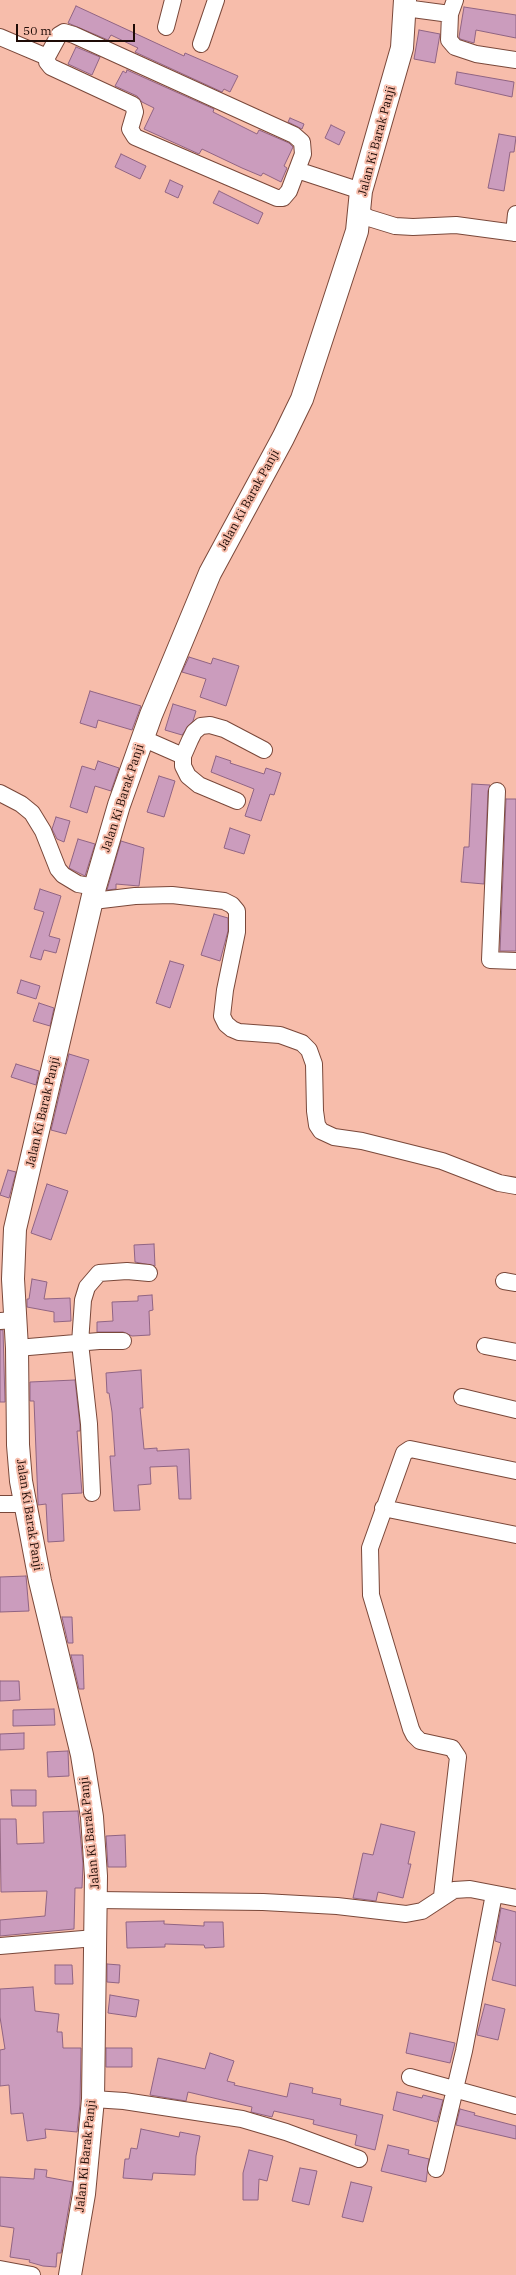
<!DOCTYPE html>
<html>
<head>
<meta charset="utf-8">
<style>
	body { margin:0 }
	#map { position:relative; width:516px; height:2275px; overflow:hidden; background:#f7bdab; font-family:"IBM Plex Serif",serif }
	canvas { display:block }
	.scale { position:absolute; left:16px; top:24px; width:119px; height:18px; box-sizing:border-box; border:2px solid #1e0b06; border-top:0; padding-left:5px; font-size:12px; line-height:14px; white-space:nowrap; color:#1e0b06; -webkit-text-stroke:3px #f7bdab; paint-order:stroke }
</style>
</head>
<body>
<div id="map">
<canvas width="516" height="2275"></canvas>
<div class="scale">50 m</div>
</div>
<script>
const context = document.querySelector('canvas').getContext('2d');
context.lineJoin = 'round';
function fillPath(path, color) {
  context.fillStyle = color;
  context.fill(path, 'evenodd');
}
function poly(rows) {
  const path = new Path2D();
  for (const r of rows) {
    path.moveTo(r[0], r[1]);
    for (let i = 2; i < r.length; i += 2) path.lineTo(r[i], r[i + 1]);
  }
  return path;
}
function stroke(path, color, width, dash) {
  context.strokeStyle = color;
  context.lineWidth = width;
  context.lineCap = dash ? 'butt' : 'round';
  context.setLineDash(dash || []);
  context.stroke(path);
}
function write(font, color, halo, rows, align = 'center') {
  context.font = font + ' "IBM Plex Serif",serif';
  context.lineWidth = 4;
  context.setLineDash([]);
  context.textBaseline = 'middle';
  context.strokeStyle = halo;
  context.fillStyle = color;
  for (const [text, x, y, turn = 0] of rows) {
    context.save();
    context.translate(x, y);
    context.rotate((+turn || 0) * Math.PI / 180);
    context.textAlign = isNaN(turn) ? turn : align;
    if (halo) context.strokeText(text, 0, 0);
    context.fillText(text, 0, 0);
    context.restore();
  }
}
const building = poly([
	[76,6,184,56,185,53,238,76,230,92,224,89,222,92,135,52,138,48,111,35,108,40,68,23,76,6],
	[464,7,516,15,516,38,476,30,474,43,460,39,459,37,464,7],
	[419,30,440,34,435,63,414,59,419,30],
	[76,47,100,57,92,75,68,64,76,47],
	[127,70,214,109,213,112,257,134,259,130,289,143,293,147,284,166,287,168,281,182,263,173,261,176,242,168,202,149,199,154,144,129,154,108,142,102,137,96,115,86,123,71,126,73,127,70],
	[457,72,514,82,512,97,455,84,457,72],
	[290,118,304,124,302,129,288,122,290,118],
	[331,125,345,132,339,145,325,138,331,125],
	[499,134,516,137,514,152,510,152,504,191,488,188,499,134],
	[121,154,146,166,140,179,115,167,121,154],
	[170,180,183,186,178,198,165,192,170,180],
	[219,191,263,213,258,224,213,203,219,191],
	[189,657,211,664,213,658,239,666,226,706,200,697,206,679,182,672,189,657],
	[90,691,141,706,132,730,98,720,96,728,80,723,90,691],
	[173,704,196,711,193,721,182,735,165,730,173,704],
	[216,756,231,761,230,763,264,774,266,768,281,773,274,795,270,794,261,821,245,816,254,789,211,772,216,756],
	[98,761,119,768,111,791,95,786,87,813,70,807,82,766,95,770,98,761],
	[159,776,175,781,164,817,147,812,159,776],
	[472,784,490,785,488,791,484,884,461,882,464,847,469,847,472,784],
	[506,799,516,799,516,951,500,951,506,799],
	[56,817,70,821,64,842,57,839,52,829,56,817],
	[230,828,250,835,244,854,224,848,230,828],
	[78,839,95,844,85,876,69,868,78,839],
	[121,841,144,848,139,886,116,884,116,889,107,890,121,841],
	[40,889,61,896,49,936,60,939,56,953,44,950,41,960,30,957,44,912,34,909,40,889],
	[214,914,228,918,228,931,220,961,201,955,214,914],
	[170,961,184,965,170,1008,156,1003,170,961],
	[21,980,40,986,36,999,17,993,21,980],
	[39,1003,54,1008,50,1026,33,1021,39,1003],
	[69,1054,89,1060,66,1134,51,1130,69,1054],
	[16,1064,39,1071,36,1085,11,1077,16,1064],
	[8,1170,16,1172,9,1198,0,1195,8,1170],
	[47,1184,68,1191,51,1240,31,1233,47,1184],
	[154,1244,155,1266,135,1262,134,1245,154,1244],
	[32,1279,47,1282,44,1299,70,1298,71,1321,54,1322,54,1312,27,1307,27,1299,29,1299,32,1279],
	[152,1295,153,1310,149,1311,150,1335,132,1336,123,1332,97,1332,97,1322,113,1321,112,1302,138,1301,138,1296,152,1295],
	[0,1330,3,1330,5,1402,0,1402,0,1330],
	[141,1370,143,1408,140,1408,144,1449,157,1448,157,1451,189,1449,191,1499,179,1499,177,1466,150,1467,151,1484,138,1485,140,1510,114,1511,110,1456,115,1456,112,1412,109,1393,107,1393,106,1373,141,1370],
	[75,1380,80,1425,80,1431,77,1431,82,1493,62,1494,64,1541,48,1542,46,1504,38,1505,38,1502,34,1401,30,1401,30,1382,75,1380],
	[26,1576,29,1611,0,1612,0,1577,26,1576],
	[62,1617,72,1617,73,1643,68,1643,62,1617],
	[71,1655,83,1655,84,1689,79,1689,71,1655],
	[0,1681,19,1681,20,1700,0,1701,0,1681],
	[54,1709,55,1725,13,1726,13,1710,54,1709],
	[24,1733,24,1749,0,1750,0,1734,24,1733],
	[68,1751,69,1776,48,1777,47,1752,68,1751],
	[11,1790,36,1790,36,1806,12,1806,11,1790],
	[78,1811,83,1864,82,1888,75,1888,74,1929,0,1936,0,1920,45,1916,47,1891,1,1892,0,1819,16,1819,17,1844,44,1843,43,1812,78,1811],
	[381,1824,415,1832,408,1864,411,1864,403,1898,378,1892,376,1901,353,1898,363,1853,373,1855,381,1824],
	[125,1835,126,1867,108,1867,106,1836,125,1835],
	[501,1908,516,1912,516,1986,492,1980,501,1943,495,1941,501,1908],
	[164,1921,164,1924,204,1926,204,1922,223,1922,224,1947,205,1948,204,1945,165,1944,165,1947,127,1948,126,1922,164,1921],
	[107,1964,120,1965,119,1983,107,1982,107,1964],
	[55,1965,72,1965,73,1984,55,1984,55,1965],
	[33,1987,35,2011,59,2014,57,2032,62,2032,63,2048,81,2048,80,2104,77,2132,45,2129,46,2138,27,2141,23,2113,11,2114,9,2085,0,2086,0,2050,5,2049,0,2017,0,1989,33,1987],
	[110,1995,139,2000,136,2017,108,2013,110,1995],
	[485,2004,505,2009,498,2040,477,2035,485,2004],
	[410,2033,455,2043,450,2063,406,2053,410,2033],
	[106,2048,132,2048,132,2067,106,2067,106,2048],
	[210,2053,234,2061,227,2081,235,2083,234,2085,287,2097,290,2083,313,2088,312,2093,341,2099,340,2105,383,2115,375,2150,355,2145,357,2135,313,2124,314,2120,274,2111,272,2117,251,2112,252,2107,188,2092,186,2101,150,2095,158,2058,205,2069,210,2053],
	[397,2092,422,2098,423,2095,443,2100,437,2122,393,2110,397,2092],
	[460,2109,475,2113,474,2115,516,2126,516,2139,456,2125,460,2109],
	[141,2129,179,2137,180,2132,200,2136,196,2156,195,2175,153,2173,152,2180,123,2178,125,2159,129,2159,131,2148,137,2149,141,2129],
	[388,2145,409,2150,408,2154,429,2159,426,2182,381,2171,388,2145],
	[249,2150,273,2156,267,2181,259,2179,258,2200,243,2200,243,2173,249,2150],
	[300,2168,317,2171,309,2205,292,2201,300,2168],
	[35,2169,47,2170,46,2177,73,2182,61,2253,57,2253,56,2267,43,2266,29,2262,30,2260,10,2257,14,2228,0,2226,0,2177,34,2179,35,2169],
	[351,2182,372,2187,363,2222,342,2217,351,2182]
]);
fillPath(building, '#cb9cbd');
stroke(building, '#906483', 1);
const street = poly([
	[405,8,450,14,455,0],
	[450,14,449,40,455,47,476,54,516,60],
	[166,27,173,0],
	[0,37,47,57,47,62,51,67,133,105,135,112,130,129,135,137,277,198,283,198,289,191,303,154,302,142,294,135,74,35,64,32,59,35,47,57],
	[201,44,216,0],
	[297,170,361,191],
	[359,213,369,218,395,226,413,227,456,225,516,233],
	[514,233,516,214],
	[142,738,183,756],
	[497,791,490,960,516,961],
	[0,793,21,804,32,813,43,831,58,869,63,875,78,884,95,887],
	[237,801,199,785,188,776,183,766,183,756,190,740,194,732,201,726,210,725,224,729,264,750],
	[93,901,135,896,172,895,224,901,232,905,237,911,237,932,225,990,222,1016,226,1024,232,1029,239,1032,280,1035,302,1043,309,1050,314,1064,315,1111,317,1125,321,1131,334,1137,362,1141,442,1161,499,1183,516,1186],
	[504,1281,516,1283],
	[0,1321,15,1320],
	[485,1346,516,1352],
	[17,1348,99,1341,123,1341],
	[462,1397,516,1410],
	[92,1493,89,1424,80,1343,83,1300,87,1287,99,1273,127,1271,149,1273],
	[0,1504,25,1504],
	[383,1508,516,1535],
	[442,1896,458,1757,452,1748,420,1741,414,1735,411,1729,371,1595,370,1548,404,1453,410,1449,415,1450,516,1471],
	[97,1900,263,1902,337,1906,406,1914,422,1911,454,1890,470,1889,516,1898],
	[0,1946,95,1938],
	[410,2077,516,2106],
	[93,2099,124,2101,242,2119,286,2132,359,2159],
	[436,2169,464,2051,494,1894],
	[0,2269,32,2275]
]);
const secondary = poly([
	[70,2275,84,2194,93,2099,96,1876,92,1817,82,1755,40,1581,21,1481,18,1445,17,1348,13,1279,15,1229,95,887,119,805,151,715,210,573,283,438,302,399,357,231,361,191,402,48,405,0]
]);
stroke(street, '#7a483a', 18);
stroke(secondary, '#7a483a', 24);
stroke(street, '#fff', 16);
stroke(secondary, '#fff', 22);
write('12px', '#1e0b06', '#f7bdab', [
	["Jalan Ki Barak Panji",377,141,-75],
	["Jalan Ki Barak Panji",249,500,-61],
	["Jalan Ki Barak Panji",123,798,-72],
	["Jalan Ki Barak Panji",43,1112,-77],
	["Jalan Ki Barak Panji",29,1515,81],
	["Jalan Ki Barak Panji",90,1833,-96],
	["Jalan Ki Barak Panji",86,2156,-84]
]);
</script>
</body>
</html>
